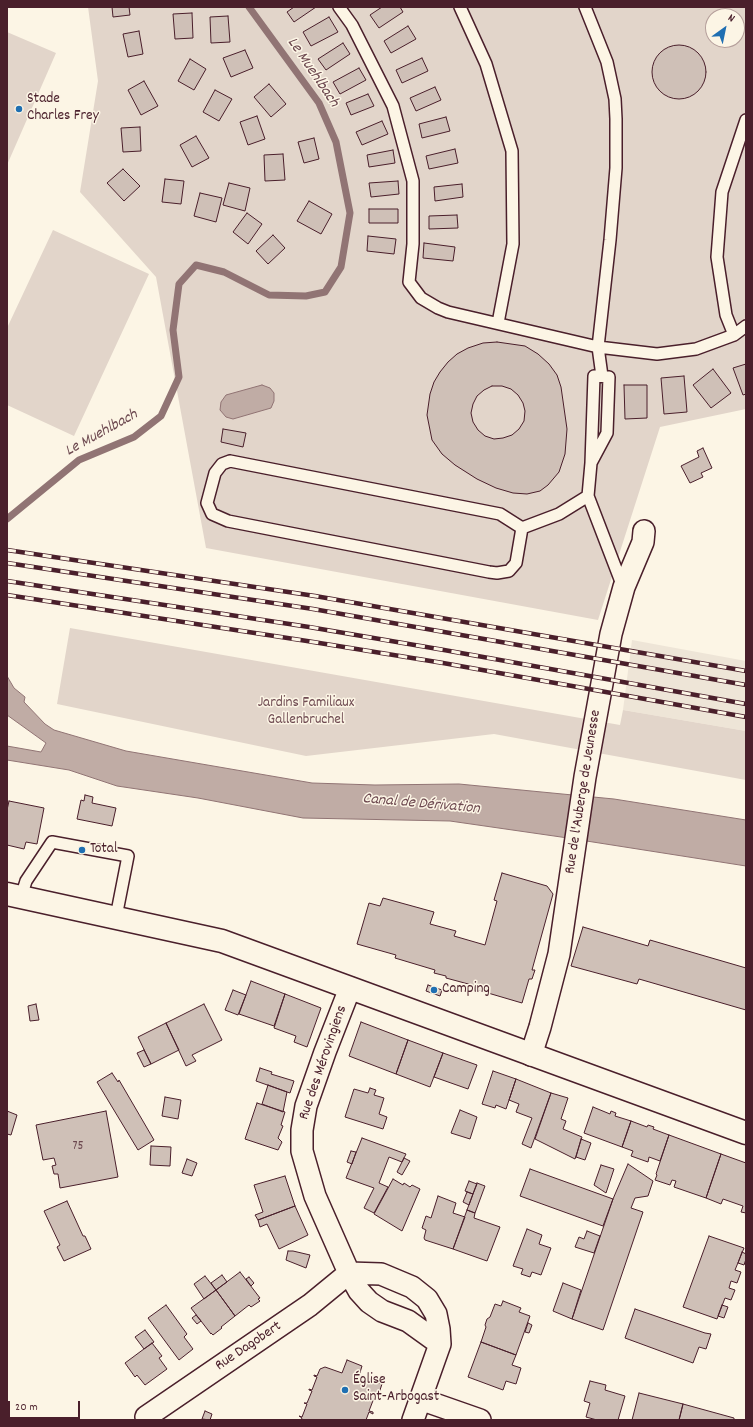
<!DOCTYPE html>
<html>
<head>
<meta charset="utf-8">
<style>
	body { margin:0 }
	#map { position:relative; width:753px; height:1427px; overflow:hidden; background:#fcf5e5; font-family:Dekko,sans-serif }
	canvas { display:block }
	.frame { position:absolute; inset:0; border:8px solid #4a1f2b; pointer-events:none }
	.north { position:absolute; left:705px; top:8px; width:40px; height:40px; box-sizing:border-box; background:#fcf5e5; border:1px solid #b59f9b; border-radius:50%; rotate:33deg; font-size:11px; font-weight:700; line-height:16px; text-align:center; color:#4a1f2b }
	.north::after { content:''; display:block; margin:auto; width:14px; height:18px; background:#1f6fb2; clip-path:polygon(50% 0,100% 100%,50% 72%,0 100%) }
	.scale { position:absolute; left:8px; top:1401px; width:72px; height:18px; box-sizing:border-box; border:2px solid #4a1f2b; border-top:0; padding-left:5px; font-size:12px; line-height:14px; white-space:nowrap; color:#4a1f2b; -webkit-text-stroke:3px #fcf5e5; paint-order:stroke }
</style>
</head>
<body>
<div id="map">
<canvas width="753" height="1427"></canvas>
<div class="frame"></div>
<div class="north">N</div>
<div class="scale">20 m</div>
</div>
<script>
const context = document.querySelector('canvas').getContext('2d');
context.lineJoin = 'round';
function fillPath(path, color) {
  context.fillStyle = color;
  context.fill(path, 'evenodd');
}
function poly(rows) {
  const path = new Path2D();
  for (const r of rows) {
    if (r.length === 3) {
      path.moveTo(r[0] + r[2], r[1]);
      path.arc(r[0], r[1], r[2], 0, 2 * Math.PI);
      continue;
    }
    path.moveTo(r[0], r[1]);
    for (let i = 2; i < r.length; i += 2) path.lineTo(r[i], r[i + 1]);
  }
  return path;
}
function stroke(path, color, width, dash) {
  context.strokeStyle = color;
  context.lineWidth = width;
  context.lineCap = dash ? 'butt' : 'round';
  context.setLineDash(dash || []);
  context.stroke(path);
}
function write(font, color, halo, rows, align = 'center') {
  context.font = font + ' Dekko,sans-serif';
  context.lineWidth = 3;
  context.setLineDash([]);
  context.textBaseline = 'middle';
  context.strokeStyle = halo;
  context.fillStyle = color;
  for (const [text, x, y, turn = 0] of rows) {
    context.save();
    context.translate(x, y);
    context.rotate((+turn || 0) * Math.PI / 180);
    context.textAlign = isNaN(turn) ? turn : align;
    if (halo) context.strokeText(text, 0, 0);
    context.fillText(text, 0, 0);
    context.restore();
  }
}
fillPath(poly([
	[632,640,746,661,746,731,623,710]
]), '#eee5d7');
fillPath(poly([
	[88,7,746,7,746,409,660,427,598,620,206,548,156,277,80,192,98,81],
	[713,16,737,16,737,40,713,40],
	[7,32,56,53,7,165],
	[53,230,149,274,74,436,7,405,7,328],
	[70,628,620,725,623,710,746,731,746,780,494,734,306,756,57,704]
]), '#e2d5ca');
const water = poly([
	[262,385,270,388,274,393,274,401,271,408,233,419,226,417,220,410,221,402,226,395,262,385],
	[7,676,14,688,25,697,24,702,45,724,54,730,126,751,312,783,375,785,459,784,614,799,746,820,746,866,561,837,450,821,303,818,198,798,117,786,69,770,7,760,7,746,41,752,46,743,7,715,7,676]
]);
fillPath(water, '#c0aca5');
stroke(water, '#917474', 1);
stroke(poly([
	[7,519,79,460,134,437,161,416,179,377,173,330,179,284,196,265,224,272,269,295,306,296,325,292,341,267,350,213,336,142,319,103,249,7]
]), '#917474', 7);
const building = poly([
	[112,7,129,7,130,15,113,17,112,7],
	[294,7,316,7,294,22,287,12,294,7],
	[382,7,400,7,403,12,379,28,370,15,382,7],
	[192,13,193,38,175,39,173,14,192,13],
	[228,16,230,42,211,43,210,17,228,16],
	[329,17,338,32,311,46,303,32,329,17],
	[408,26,416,39,391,53,384,41,408,26],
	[139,31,143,54,128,57,123,34,139,31],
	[343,43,350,54,326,70,318,59,343,43],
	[679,72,27],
	[245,50,253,68,231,77,223,58,245,50],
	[422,58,428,71,402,83,396,70,422,58],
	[190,59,206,69,194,90,178,81,190,59],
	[359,68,366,80,340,94,333,82,359,68],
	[144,81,158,106,141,115,128,90,144,81],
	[269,84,286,104,271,117,254,97,269,84],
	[435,87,441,100,416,111,410,98,435,87],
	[215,90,232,99,219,121,203,112,215,90],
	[368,94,374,106,351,115,346,103,368,94],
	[257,116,265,139,248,145,240,122,257,116],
	[446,117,450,131,422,138,419,124,446,117],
	[382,121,388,134,362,145,356,132,382,121],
	[140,127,141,151,123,152,121,128,140,127],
	[196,136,209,158,192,167,180,145,196,136],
	[314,138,319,159,304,163,298,142,314,138],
	[455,149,458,163,429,169,426,156,455,149],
	[393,150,395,163,369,167,367,155,393,150],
	[283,154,285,180,265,181,264,155,283,154],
	[123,169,140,186,124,201,107,183,123,169],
	[165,179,184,181,181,204,162,202,165,179],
	[398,181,399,194,371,197,369,183,398,181],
	[229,183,250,188,245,211,223,205,229,183],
	[462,184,463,197,435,201,434,187,462,184],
	[200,193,222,198,216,222,194,216,200,193],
	[309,201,332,214,321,234,297,221,309,201],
	[369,209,398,209,398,223,369,223,369,209],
	[247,213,262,224,248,244,233,232,247,213],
	[457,215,458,228,429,229,429,216,457,215],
	[273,235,285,248,268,264,256,251,273,235],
	[368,236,396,239,394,254,367,251,368,236],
	[424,243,455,247,453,261,423,258,424,243],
	[497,342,525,346,538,354,549,364,557,375,561,387,567,429,565,454,559,472,548,485,540,491,527,494,513,493,496,488,477,479,455,465,442,454,432,440,427,415,430,394,434,382,440,372,448,362,457,354,468,348,483,343,497,342],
	[492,386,502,386,511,389,518,395,523,403,525,411,524,421,519,429,512,435,503,438,494,439,485,436,478,430,473,422,471,413,473,404,477,396,484,390,492,386],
	[746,364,746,394,743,395,733,368,746,364],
	[713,369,731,393,711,408,693,385,713,369],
	[684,376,687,412,664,414,661,378,684,376],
	[624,385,647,385,647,418,625,419,624,385],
	[223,429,246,433,243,447,221,442,223,429],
	[703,448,712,468,701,473,703,477,690,483,681,466,699,457,697,451,703,448],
	[85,795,93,797,92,803,116,808,112,826,77,819,81,800,84,801,85,795],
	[9,801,44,808,37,844,26,842,24,849,7,845,7,810,9,801],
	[502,873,547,886,553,894,532,970,535,970,532,979,529,979,522,1003,471,988,472,985,446,978,446,976,434,973,435,970,395,958,396,955,357,944,369,903,380,906,383,898,434,912,430,924,456,931,454,936,485,945,497,901,494,900,502,873],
	[583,927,648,946,650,940,746,968,746,1010,639,979,637,984,571,966,583,927],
	[251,981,285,994,274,1026,239,1014,251,981],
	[428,985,442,990,440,996,426,991,428,985],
	[233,990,246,995,238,1015,225,1010,233,990],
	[285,994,321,1008,307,1047,294,1042,296,1036,274,1028,285,994],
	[36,1004,39,1020,30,1021,28,1006,36,1004],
	[204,1004,222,1040,192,1055,196,1061,186,1066,166,1023,204,1004],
	[361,1022,408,1040,396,1074,349,1056,361,1022],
	[166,1023,179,1050,151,1064,138,1037,166,1023],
	[408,1040,443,1053,430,1087,396,1074,408,1040],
	[144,1050,151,1064,144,1067,137,1053,144,1050],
	[443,1053,477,1065,468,1089,434,1077,443,1053],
	[260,1068,272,1072,271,1074,294,1081,290,1093,256,1081,260,1068],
	[493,1071,516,1079,506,1109,496,1105,495,1108,482,1104,493,1071],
	[112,1073,118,1082,119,1080,154,1140,138,1150,97,1082,112,1073],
	[516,1079,551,1093,531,1148,522,1144,532,1118,516,1112,519,1104,509,1100,516,1079],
	[268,1085,287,1092,283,1112,262,1104,268,1085],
	[370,1088,376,1090,374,1095,384,1098,379,1114,387,1117,383,1129,345,1117,354,1089,368,1093,370,1088],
	[551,1093,568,1098,561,1119,566,1121,563,1129,582,1137,575,1159,535,1139,551,1093],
	[165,1097,181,1100,178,1119,162,1116,165,1097],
	[257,1103,285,1112,281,1125,283,1126,278,1138,282,1142,278,1150,245,1139,257,1103],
	[593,1107,610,1114,611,1111,616,1113,615,1116,631,1121,622,1147,584,1133,593,1107],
	[460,1110,477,1117,470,1139,451,1133,460,1110],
	[7,1111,17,1115,11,1135,7,1134,7,1111],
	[106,1111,118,1177,60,1188,58,1174,54,1174,52,1166,56,1165,54,1158,43,1160,36,1125,106,1111],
	[631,1121,647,1127,648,1125,654,1127,653,1129,669,1135,660,1161,649,1157,648,1162,631,1156,633,1151,622,1147,631,1121],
	[669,1135,721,1154,706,1198,674,1187,676,1181,672,1180,670,1185,655,1180,657,1175,656,1174,669,1135],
	[362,1138,406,1154,402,1162,389,1157,379,1183,388,1187,374,1213,364,1208,374,1188,346,1178,362,1138],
	[581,1139,591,1143,585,1160,576,1157,581,1139],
	[151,1146,171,1147,170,1166,150,1165,151,1146],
	[351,1151,356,1152,352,1164,347,1162,351,1151],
	[721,1154,746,1163,746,1213,741,1212,743,1206,723,1199,721,1204,706,1198,721,1154],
	[404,1158,410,1161,402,1175,397,1172,404,1158],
	[187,1159,197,1163,192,1176,182,1173,187,1159],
	[628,1164,653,1181,648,1196,635,1198,631,1208,643,1212,603,1330,572,1319,613,1199,628,1164],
	[601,1165,614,1169,606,1193,594,1185,601,1165],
	[530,1169,613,1199,603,1226,520,1196,530,1169],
	[285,1176,295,1206,258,1220,255,1215,263,1212,254,1185,285,1176],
	[393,1179,403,1185,404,1183,410,1187,412,1185,420,1189,402,1231,374,1214,393,1179],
	[469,1181,477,1184,473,1194,465,1191,469,1181],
	[477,1183,485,1186,475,1213,467,1210,477,1183],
	[467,1192,473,1194,469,1205,463,1202,467,1192],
	[438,1196,456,1203,453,1213,465,1217,453,1249,425,1240,424,1238,426,1230,422,1228,426,1216,431,1218,438,1196],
	[67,1201,83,1236,85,1236,91,1249,64,1261,57,1247,60,1245,44,1211,67,1201],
	[295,1206,308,1235,279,1249,267,1224,260,1227,258,1220,295,1206],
	[467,1210,475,1213,474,1218,500,1227,487,1261,453,1249,467,1210],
	[527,1229,542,1235,539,1244,551,1248,541,1275,532,1272,530,1277,521,1274,523,1269,513,1266,527,1229],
	[587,1231,600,1236,594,1253,575,1247,579,1237,584,1239,587,1231],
	[709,1236,744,1248,735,1270,741,1272,737,1283,731,1281,729,1288,735,1290,731,1300,725,1298,717,1319,683,1307,709,1236],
	[288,1251,293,1251,310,1255,306,1268,286,1260,288,1251],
	[742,1252,746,1254,746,1259,744,1265,738,1263,742,1252],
	[240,1272,260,1298,258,1299,260,1301,251,1307,249,1305,235,1316,216,1290,240,1272],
	[222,1275,227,1282,216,1290,211,1283,222,1275],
	[205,1276,216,1290,204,1299,194,1284,205,1276],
	[249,1277,254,1283,251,1286,246,1279,249,1277],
	[563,1283,581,1290,572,1319,553,1311,563,1283],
	[216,1290,235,1316,221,1327,222,1328,213,1335,211,1333,211,1334,191,1308,216,1290],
	[503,1301,521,1308,519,1312,530,1316,516,1355,481,1342,486,1327,485,1325,487,1319,490,1317,495,1304,501,1306,503,1301],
	[166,1305,187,1334,184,1337,193,1349,179,1360,148,1318,166,1305],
	[722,1305,728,1307,724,1318,718,1316,722,1305],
	[635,1309,705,1333,711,1334,706,1349,699,1347,693,1363,625,1338,635,1309],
	[196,1315,201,1321,197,1324,192,1318,196,1315],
	[528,1323,532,1325,529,1333,525,1332,528,1323],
	[145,1330,154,1342,144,1349,135,1337,145,1330],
	[481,1342,516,1355,512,1365,521,1368,516,1384,506,1381,503,1390,468,1377,481,1342],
	[152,1343,162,1356,159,1358,167,1369,145,1385,137,1375,135,1377,125,1363,152,1343],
	[347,1360,362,1366,358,1379,366,1382,367,1379,382,1384,377,1399,374,1398,369,1411,373,1412,373,1414,369,1412,366,1420,301,1420,302,1418,299,1416,302,1417,307,1404,304,1403,307,1403,312,1391,309,1390,309,1389,312,1390,317,1377,314,1376,314,1375,317,1376,320,1369,325,1367,342,1373,347,1360],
	[590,1381,606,1385,605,1390,625,1396,618,1420,597,1420,586,1417,590,1403,584,1401,590,1381],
	[639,1393,683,1404,679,1420,632,1420,639,1393],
	[683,1404,734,1418,734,1420,679,1420,683,1404],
	[205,1411,212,1414,210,1420,202,1419,205,1411]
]);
fillPath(building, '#cfc0b7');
stroke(building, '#4a1f2b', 1);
const lane = poly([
	[339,7,352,25,393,106,413,181,413,244,409,282,421,298,438,308,448,312,598,347,657,354,696,349,734,335,746,326],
	[460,7,486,64,512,151,513,244,498,323],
	[585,7,607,62,615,99,616,119,616,168,610,240,598,347,602,376],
	[734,335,726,315,717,257,722,192,746,120],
	[230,461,500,514,522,528,516,563,509,571,497,573,489,572,228,521,212,514,207,503,215,473,222,464,230,461],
	[591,463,607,433,609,377,594,376,591,463,588,496,623,587],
	[522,528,559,514,588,496],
	[21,897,26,881,52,842,128,856,116,917]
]);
const street = poly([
	[350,988,325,1052,306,1106,302,1130,302,1151,315,1196,349,1273,359,1291,369,1302,382,1311,408,1321,440,1344],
	[531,1055,540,1027,559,954,585,777,611,634,624,587,643,542,644,531],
	[349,1273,381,1274,412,1287,427,1299,436,1314,439,1329,440,1344,413,1420],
	[420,1399,480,1420],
	[146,1417,310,1305,349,1273]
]);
const secondary = poly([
	[7,894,222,941,746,1133]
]);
stroke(lane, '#4a1f2b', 14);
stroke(street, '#4a1f2b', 24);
stroke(secondary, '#4a1f2b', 25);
stroke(lane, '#fcf5e5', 11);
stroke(street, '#fcf5e5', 21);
stroke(secondary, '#fcf5e5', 22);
const rail = poly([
	[7,550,315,596,746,671],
	[7,563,313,609,746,685],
	[7,581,309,627,444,650,746,704],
	[7,595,307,641,443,663,746,717]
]);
stroke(rail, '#4a1f2b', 4.5);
stroke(rail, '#fcf5e5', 3, [9]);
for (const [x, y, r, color] of [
	[19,109,4,"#1f6fb2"],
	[82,850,4,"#1f6fb2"],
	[434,990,4,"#1f6fb2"],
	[345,1390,4,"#1f6fb2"]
]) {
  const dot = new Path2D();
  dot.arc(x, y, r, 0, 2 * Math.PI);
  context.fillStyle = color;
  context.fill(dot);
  stroke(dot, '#fcf5e5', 1.5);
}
write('13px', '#6b474e', null, [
	["75",78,1147]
]);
write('15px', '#4a1f2b', '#fcf5e5', [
	["Stade",27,100],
	["Charles Frey",27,117],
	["Total",90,850],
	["Camping",442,990],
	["Église",353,1381],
	["Saint-Arbogast",353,1398]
], 'left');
write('15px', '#704c53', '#fcf5e5', [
	["Jardins Familiaux",306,704],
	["Gallenbruchel",306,721]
]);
write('15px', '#4a1f2b', '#fcf5e5', [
	["Rue de l'Auberge de Jeunesse",584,792,-81],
	["Rue des Mérovingiens",324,1063,-71],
	["Rue Dagobert",249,1347,-34]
]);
write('italic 16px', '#6d4950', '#fcf5e5', [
	["Le Muehlbach",312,73,56],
	["Le Muehlbach",102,434,-29],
	["Canal de Dérivation",421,805,5]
]);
</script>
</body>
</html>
